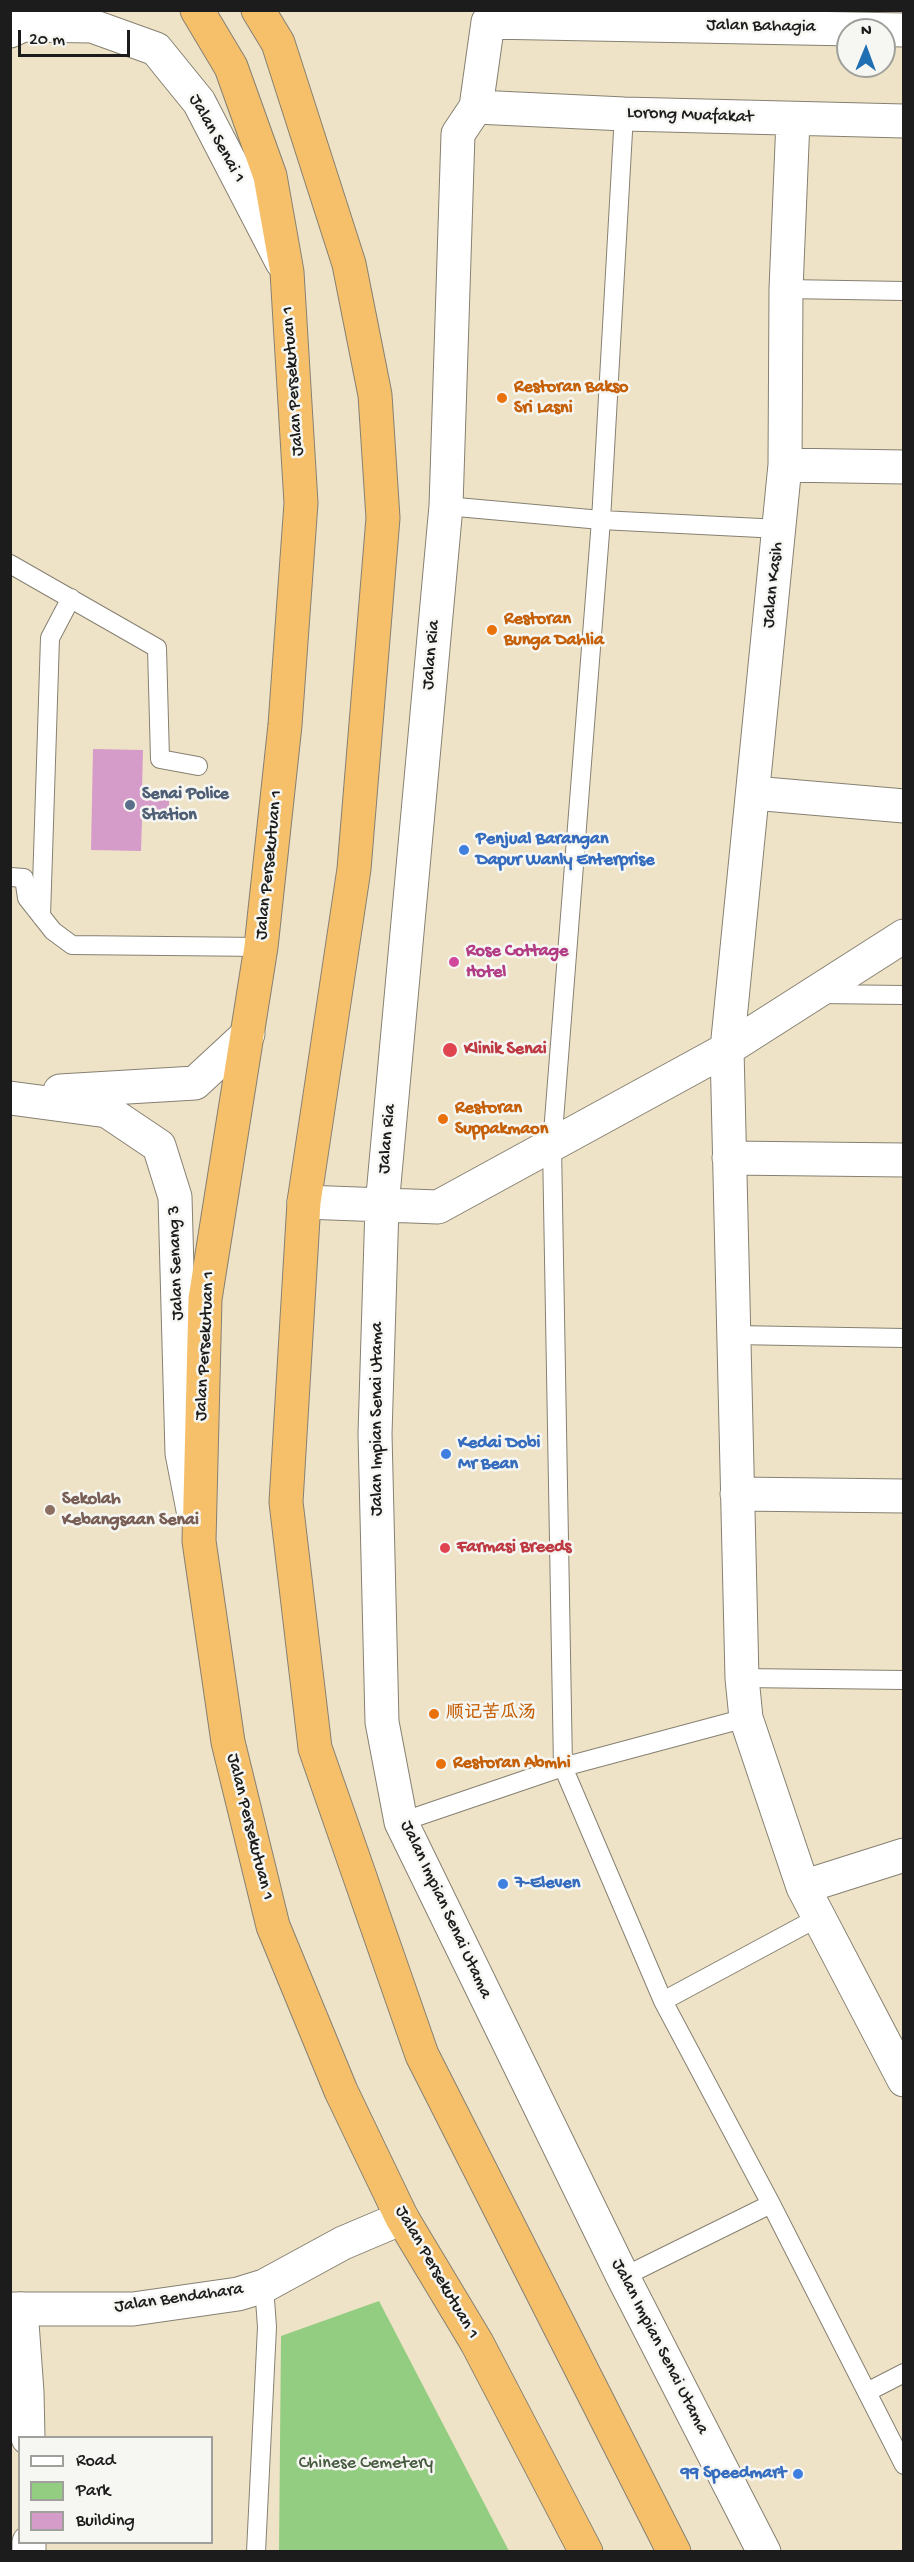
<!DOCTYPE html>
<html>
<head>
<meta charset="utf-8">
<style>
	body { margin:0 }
	#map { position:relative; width:914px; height:2562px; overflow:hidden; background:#efe3c7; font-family:"Gochi Hand",sans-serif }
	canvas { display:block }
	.frame { position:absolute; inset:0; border:12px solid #1c1c1c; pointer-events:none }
	.legend { position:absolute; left:18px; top:2436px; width:195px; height:108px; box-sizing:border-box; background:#f6f6f2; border:2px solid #9f9f9c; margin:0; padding:8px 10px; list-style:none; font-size:18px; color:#1c1c1c }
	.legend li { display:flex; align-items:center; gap:12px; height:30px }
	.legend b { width:30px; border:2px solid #9f9f9c }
	.north { position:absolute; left:836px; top:18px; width:60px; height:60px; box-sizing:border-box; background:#f6f6f2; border:2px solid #9f9f9c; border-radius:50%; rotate:1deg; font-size:16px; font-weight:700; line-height:24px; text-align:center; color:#1c1c1c }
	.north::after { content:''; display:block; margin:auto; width:21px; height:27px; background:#1f6fb2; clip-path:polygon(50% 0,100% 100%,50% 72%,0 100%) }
	.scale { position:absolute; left:18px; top:30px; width:112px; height:27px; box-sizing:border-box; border:3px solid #1c1c1c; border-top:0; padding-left:8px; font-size:18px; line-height:21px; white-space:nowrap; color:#1c1c1c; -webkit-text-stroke:4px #f6f6f2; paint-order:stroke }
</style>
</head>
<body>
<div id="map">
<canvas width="914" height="2562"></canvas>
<div class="frame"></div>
<ul class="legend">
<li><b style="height:8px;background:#fff"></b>Road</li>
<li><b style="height:16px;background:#93cd82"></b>Park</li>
<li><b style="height:16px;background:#d59bc9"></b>Building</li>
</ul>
<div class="north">N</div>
<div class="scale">20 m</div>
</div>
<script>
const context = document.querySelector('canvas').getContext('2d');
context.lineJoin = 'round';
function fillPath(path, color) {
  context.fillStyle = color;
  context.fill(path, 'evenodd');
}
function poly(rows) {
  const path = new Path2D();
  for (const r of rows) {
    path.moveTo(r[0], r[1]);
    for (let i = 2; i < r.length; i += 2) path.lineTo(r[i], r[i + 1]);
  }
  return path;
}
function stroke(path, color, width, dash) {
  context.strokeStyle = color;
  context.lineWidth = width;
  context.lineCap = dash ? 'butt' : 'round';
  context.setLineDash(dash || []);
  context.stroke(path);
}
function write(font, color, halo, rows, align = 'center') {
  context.font = font + ' "Gochi Hand","LXGW WenKai TC",sans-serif';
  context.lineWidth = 5;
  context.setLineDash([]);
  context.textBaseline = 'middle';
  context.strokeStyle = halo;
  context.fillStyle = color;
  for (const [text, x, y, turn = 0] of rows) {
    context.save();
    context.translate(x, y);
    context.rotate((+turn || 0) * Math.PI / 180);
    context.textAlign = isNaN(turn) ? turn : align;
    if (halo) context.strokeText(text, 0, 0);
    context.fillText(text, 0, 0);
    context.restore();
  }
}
fillPath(poly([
	[379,2301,509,2551,279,2551,281,2336]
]), '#93cd82');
fillPath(poly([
	[93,749,143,750,142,790,169,791,169,820,142,820,141,851,91,850]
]), '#d59bc9');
const service = poly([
	[624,114,601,520,552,1146,563,1767,663,2001,771,2204,904,2465],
	[786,289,904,291],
	[446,506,601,520,780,529],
	[10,564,157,648,160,759,198,766],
	[10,877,24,878,27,898,53,931,72,945,261,947],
	[41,916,50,638,71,598],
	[819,994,904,995],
	[734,1335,904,1338],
	[742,1678,904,1680],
	[401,1822,563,1767,746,1718],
	[663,2001,819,1917],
	[623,2277,771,2204],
	[867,2392,904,2373],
	[256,2552,267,2327,264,2286]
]);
const minor = poly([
	[476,107,624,114,904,121],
	[793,120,786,289,785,465,727,1049,742,1678,746,1718,803,1887,904,2080],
	[785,465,904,467],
	[753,793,904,806],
	[60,1091,195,1083,248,1034],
	[10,1098,107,1111,159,1146,175,1197,182,1453,193,1510],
	[729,1158,904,1160],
	[304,1202,438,1207,727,1049,904,936],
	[737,1494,904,1496],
	[803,1887,904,1855],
	[21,2309,27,2392,28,2438],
	[29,2542,29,2552],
	[764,2552,623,2277,401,1822,382,1722,375,1434,382,1206,446,506,458,134,476,107,488,22,904,30]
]);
const tertiary = poly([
	[10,31,23,25,92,26,156,49,199,102,282,262],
	[10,2309,133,2309,238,2294,264,2286,343,2243,402,2218]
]);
const trunk = poly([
	[197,10,231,67,270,176,287,272,301,503,285,725,261,947,205,1299,199,1541,228,1742,273,1926,341,2091,402,2218,477,2343,586,2552],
	[258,10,278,43,349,264,375,395,383,518,354,869,304,1202,286,1502,315,1748,422,2055,674,2552]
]);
stroke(service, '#868072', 20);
stroke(minor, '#868072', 35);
stroke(tertiary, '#868072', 35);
stroke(trunk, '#868072', 35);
stroke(service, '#fff', 18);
stroke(minor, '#fff', 33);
stroke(tertiary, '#fff', 33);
stroke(trunk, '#f6c06b', 33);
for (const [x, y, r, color] of [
	[502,398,6,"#e8710a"],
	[492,630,6,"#e8710a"],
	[130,805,6,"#5c6f8a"],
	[464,850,6,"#3f7fe0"],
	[454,962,6,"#d1479c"],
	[450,1050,8,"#e0444e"],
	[443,1119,6,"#e8710a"],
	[446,1454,6,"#3f7fe0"],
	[50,1510,6,"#8d6e63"],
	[445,1548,6,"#e0444e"],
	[434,1714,6,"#e8710a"],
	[441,1764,6,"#e8710a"],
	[503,1884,6,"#3f7fe0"],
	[798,2474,6,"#3f7fe0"]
]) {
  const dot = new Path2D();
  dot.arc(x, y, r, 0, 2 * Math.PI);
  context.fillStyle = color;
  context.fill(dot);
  stroke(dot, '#f6f6f2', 2);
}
write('18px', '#1c1c1c', '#f6f6f2', [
	["Jalan Bahagia",761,27,1],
	["Lorong Muafakat",690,116,2],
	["Jalan Senai 1",216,139,61],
	["Jalan Persekutuan 1",294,381,-94],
	["Jalan Kasih",774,585,-84],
	["Jalan Ria",432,655,-85],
	["Jalan Persekutuan 1",270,865,-84],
	["Jalan Ria",388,1139,-85],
	["Jalan Senang 3",177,1263,-92],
	["Jalan Persekutuan 1",206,1346,-87],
	["Jalan Impian Senai Utama",378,1419,-90],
	["Jalan Persekutuan 1",249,1827,76],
	["Jalan Impian Senai Utama",445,1910,65],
	["Jalan Persekutuan 1",436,2273,60],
	["Jalan Bendahara",179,2299,-8],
	["Jalan Impian Senai Utama",659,2347,63]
]);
write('bold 18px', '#c56008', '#f6f6f2', [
	["Restoran Bakso",514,388],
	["Sri Lasni",514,409],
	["Restoran",504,620],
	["Bunga Dahlia",504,641],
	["Restoran",455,1109],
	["Suppakmaon",455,1130],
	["顺记苦瓜汤",446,1714],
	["Restoran Abmhi",453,1764]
], 'left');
write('bold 18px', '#4e5e75', '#f6f6f2', [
	["Senai Police",142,795],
	["Station",142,816]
], 'left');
write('bold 18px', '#366cbe', '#f6f6f2', [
	["Penjual Barangan",476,840],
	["Dapur Wanly Enterprise",476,861],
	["Kedai Dobi",458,1444],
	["Mr Bean",458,1465],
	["7-Eleven",515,1884],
	["99 Speedmart",786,2474,"right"]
], 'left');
write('bold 18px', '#b23c85', '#f6f6f2', [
	["Rose Cottage",466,952],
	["Hotel",466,973]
], 'left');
write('bold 18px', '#be3a42', '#f6f6f2', [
	["Klinik Senai",464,1050],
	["Farmasi Breeds",457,1548]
], 'left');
write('bold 18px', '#785e54', '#f6f6f2', [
	["Sekolah",62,1500],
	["Kebangsaan Senai",62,1521]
], 'left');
write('18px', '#465a40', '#f6f6f2', [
	["Chinese Cemetery",366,2464]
]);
</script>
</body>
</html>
